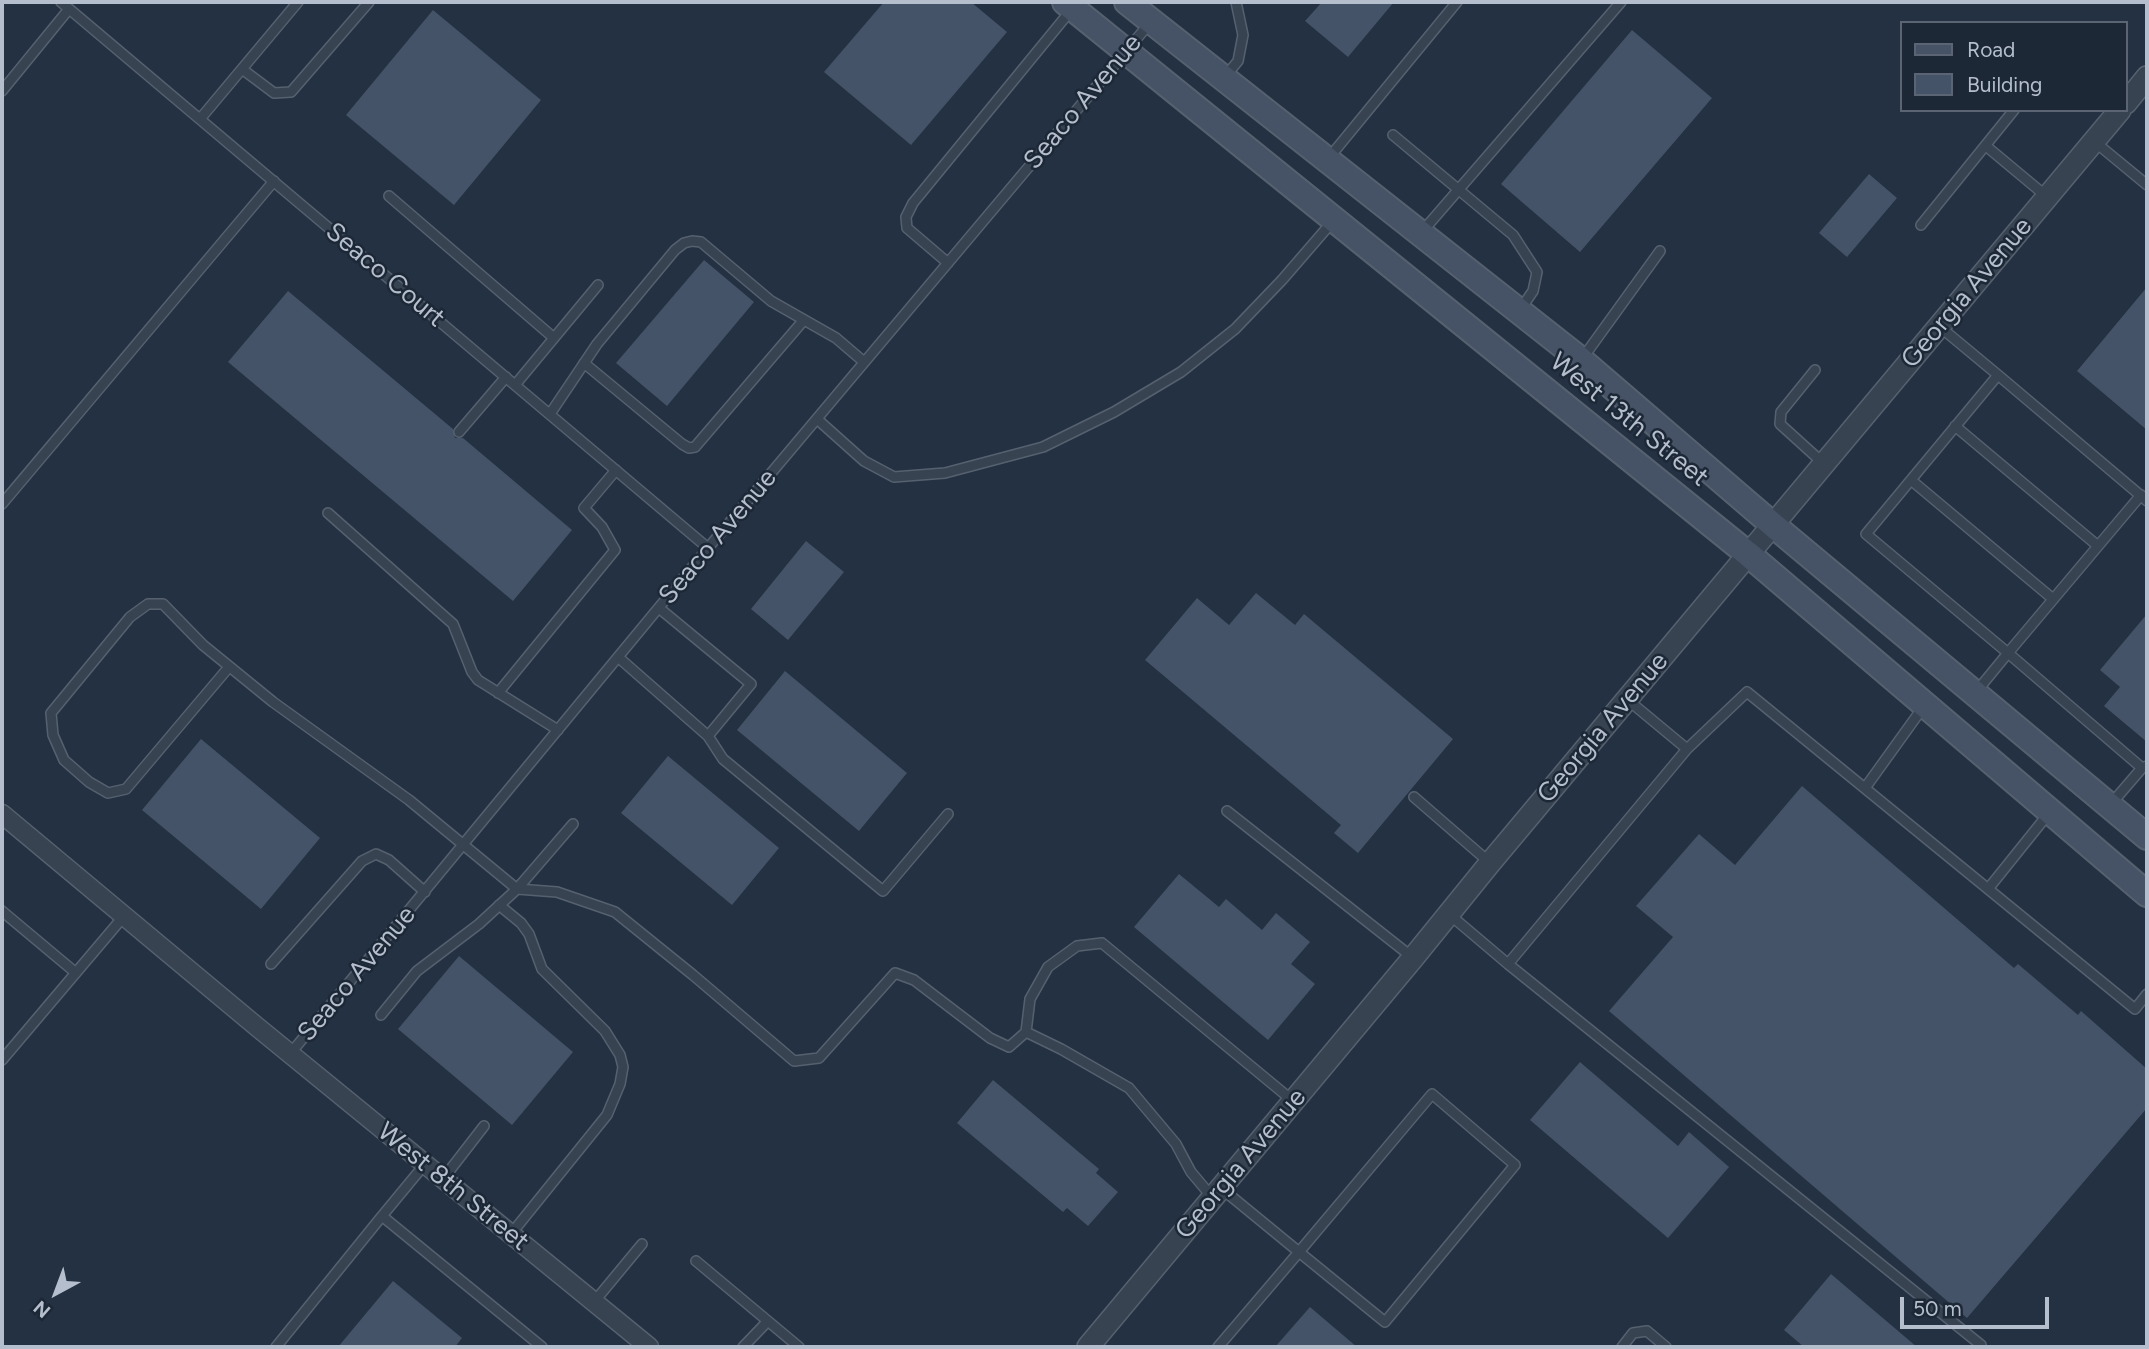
<!DOCTYPE html>
<html>
<head>
<meta charset="utf-8">
<style>
	body { margin:0 }
	#map { position:relative; width:2149px; height:1349px; overflow:hidden; background:#243142; font-family:Figtree,sans-serif }
	canvas { display:block }
	.frame { position:absolute; inset:0; border:4px solid #b5becc; pointer-events:none }
	.legend { position:absolute; left:1900px; top:21px; width:228px; height:91px; box-sizing:border-box; background:#1d2837; border:2px solid #5a6473; margin:0; padding:9px 12px; list-style:none; font-size:21px; color:#b5becc }
	.legend li { display:flex; align-items:center; gap:14px; height:35px }
	.legend b { width:35px; border:2px solid #5a6473 }
	.north { position:absolute; left:21px; top:1258px; width:70px; height:70px; -webkit-text-stroke:5px #1d2837; paint-order:stroke; rotate:221deg; font-size:19px; font-weight:700; line-height:28px; text-align:center; color:#b5becc }
	.north::after { content:''; display:block; margin:auto; width:24px; height:32px; background:#b5becc; clip-path:polygon(50% 0,100% 100%,50% 72%,0 100%) }
	.scale { position:absolute; left:1900px; top:1297px; width:149px; height:32px; box-sizing:border-box; border:4px solid #b5becc; border-top:0; padding-left:9px; font-size:21px; line-height:24px; white-space:nowrap; color:#b5becc; -webkit-text-stroke:5px #1d2837; paint-order:stroke }
</style>
</head>
<body>
<div id="map">
<canvas width="2149" height="1349"></canvas>
<div class="frame"></div>
<ul class="legend">
<li><b style="height:9px;background:#465265"></b>Road</li>
<li><b style="height:19px;background:#445367"></b>Building</li>
</ul>
<div class="north">N</div>
<div class="scale">50 m</div>
</div>
<script>
const context = document.querySelector('canvas').getContext('2d');
context.lineJoin = 'round';
function fillPath(path, color) {
  context.fillStyle = color;
  context.fill(path, 'evenodd');
}
function poly(rows) {
  const path = new Path2D();
  for (const r of rows) {
    path.moveTo(r[0], r[1]);
    for (let i = 2; i < r.length; i += 2) path.lineTo(r[i], r[i + 1]);
  }
  return path;
}
function stroke(path, color, width, dash) {
  context.strokeStyle = color;
  context.lineWidth = width;
  context.lineCap = dash ? 'butt' : 'round';
  context.setLineDash(dash || []);
  context.stroke(path);
}
function write(font, color, halo, rows, align = 'center') {
  context.font = font + ' Figtree,sans-serif';
  context.lineWidth = 5;
  context.setLineDash([]);
  context.textBaseline = 'middle';
  context.strokeStyle = halo;
  context.fillStyle = color;
  for (const [text, x, y, turn = 0] of rows) {
    context.save();
    context.translate(x, y);
    context.rotate((+turn || 0) * Math.PI / 180);
    context.textAlign = isNaN(turn) ? turn : align;
    if (halo) context.strokeText(text, 0, 0);
    context.fillText(text, 0, 0);
    context.restore();
  }
}
fillPath(poly([
	[884,2,971,2,1007,32,911,145,824,72],
	[1322,2,1394,2,1348,57,1305,21],
	[433,10,541,100,454,205,346,115],
	[1632,30,1712,98,1580,252,1501,184],
	[1869,174,1897,198,1847,257,1819,233],
	[704,260,754,302,667,406,616,363],
	[2147,287,2147,430,2077,371],
	[288,291,453,429,455,438,463,438,572,530,513,601,228,362],
	[806,541,844,572,788,640,751,609],
	[1256,593,1295,625,1304,614,1453,739,1358,853,1334,833,1341,825,1145,660,1197,598,1229,625],
	[2147,614,2147,742,2104,706,2120,687,2100,670],
	[785,671,907,773,859,831,737,730],
	[201,739,320,838,261,909,142,810],
	[668,756,779,848,732,905,621,813],
	[1802,786,2014,968,2018,964,2078,1015,2081,1011,2147,1069,2147,1108,1967,1318,1609,1011,1673,937,1636,906,1699,834,1735,865],
	[1179,874,1219,907,1226,899,1262,930,1276,913,1310,942,1291,964,1315,984,1268,1040,1134,927],
	[459,956,573,1052,512,1125,398,1029],
	[1580,1062,1678,1146,1689,1132,1729,1167,1668,1238,1530,1120],
	[993,1080,1099,1169,1096,1173,1118,1192,1088,1226,1067,1208,1063,1212,957,1123],
	[1831,1274,1917,1347,1804,1347,1784,1330],
	[393,1281,462,1338,455,1347,338,1347],
	[1310,1307,1357,1347,1275,1347]
]), '#445367');
const service = poly([
	[61,2,708,548],
	[242,69,274,93,291,92,369,2],
	[1224,78,1238,61,1243,35,1236,2],
	[2,91,69,9],
	[200,119,298,2],
	[1393,135,1513,235,1537,272,1533,291,1520,310],
	[2095,142,2147,185],
	[1986,146,2046,196],
	[1328,159,1457,2],
	[389,196,554,338],
	[1921,225,2014,110],
	[1421,233,1621,2],
	[948,263,907,228,906,217,913,203,1072,9],
	[1939,326,1998,375,1866,534,2008,653,1976,692],
	[1582,359,1660,251],
	[584,363,682,444,689,448,695,447,803,321],
	[1815,370,1781,412,1780,424,1823,463],
	[1998,375,2147,501],
	[515,385,598,285],
	[550,414,597,344,675,250,684,243,692,241,701,242,771,301,836,338,864,362],
	[817,419,864,461,894,477,945,473,1043,447,1114,412,1181,372,1235,329,1282,280,1333,221],
	[1955,426,2098,546],
	[459,432,506,377],
	[1911,480,2053,599],
	[2141,495,2008,653,2142,768,2147,766],
	[2,504,274,181],
	[328,513,453,624,472,672,478,680,558,730],
	[659,608,751,684,708,736],
	[618,657,708,736,723,759,883,891,948,814],
	[229,667,126,789,108,793,89,782,64,760,53,735,51,713,130,617,148,604,163,604,203,645,273,702,409,800,517,889,557,892,615,912,693,975,794,1061,819,1058,895,973,914,980,990,1038,1009,1047,1026,1032,1061,1049,1129,1088,1176,1144,1191,1172,1212,1197],
	[498,693,615,550,602,527,584,508,616,470],
	[1687,749,1747,692,2135,1009,2147,994],
	[1865,788,1924,706],
	[1414,797,1489,862],
	[2111,804,2142,768],
	[1227,811,1412,957],
	[1988,889,2049,813],
	[499,905,521,923,529,934,542,969,605,1031,620,1055,623,1067,620,1084,607,1115,511,1234],
	[2,911,76,973],
	[1449,914,1508,964,1981,1345],
	[271,964,362,861,376,854,389,860,425,892],
	[1508,964,1687,749,1628,700],
	[381,1015,417,971,479,924,517,889,573,824],
	[1026,1032,1030,999,1048,967,1077,946,1102,943,1293,1101],
	[290,1054,708,548,1149,24],
	[2,1060,124,916],
	[425,1164,382,1216,542,1347],
	[443,1179,484,1126],
	[696,1261,799,1347],
	[594,1302,642,1244],
	[276,1347,382,1216],
	[743,1347,767,1322],
	[1218,1347,1299,1252,1432,1094,1515,1165,1385,1322,1299,1252,1221,1188],
	[1622,1347,1633,1333,1647,1331,1666,1347]
]);
const minor = poly([
	[2,814,256,1026,649,1347]
]);
const tertiary = poly([
	[2126,103,2147,77],
	[1088,1347,1413,958,1490,863,2120,110]
]);
const secondary = poly([
	[1065,2,1748,554,2147,894],
	[1127,2,1581,360,1773,525,2147,837]
]);
stroke(service, '#56616f', 12);
stroke(minor, '#56616f', 21);
stroke(tertiary, '#56616f', 24);
stroke(secondary, '#56616f', 28);
stroke(service, '#384352', 9);
stroke(minor, '#384352', 18);
stroke(tertiary, '#384352', 21);
stroke(secondary, '#465265', 24);
write('26px', '#b5becc', '#1d2837', [
	["Seaco Avenue",1083,102,-50],
	["Seaco Court",385,275,40],
	["Georgia Avenue",1967,293,-50],
	["West 13th Street",1629,420,39],
	["Seaco Avenue",718,537,-50],
	["Georgia Avenue",1603,728,-50],
	["Seaco Avenue",357,974,-50],
	["Georgia Avenue",1241,1164,-50],
	["West 8th Street",453,1187,39]
]);
</script>
</body>
</html>
